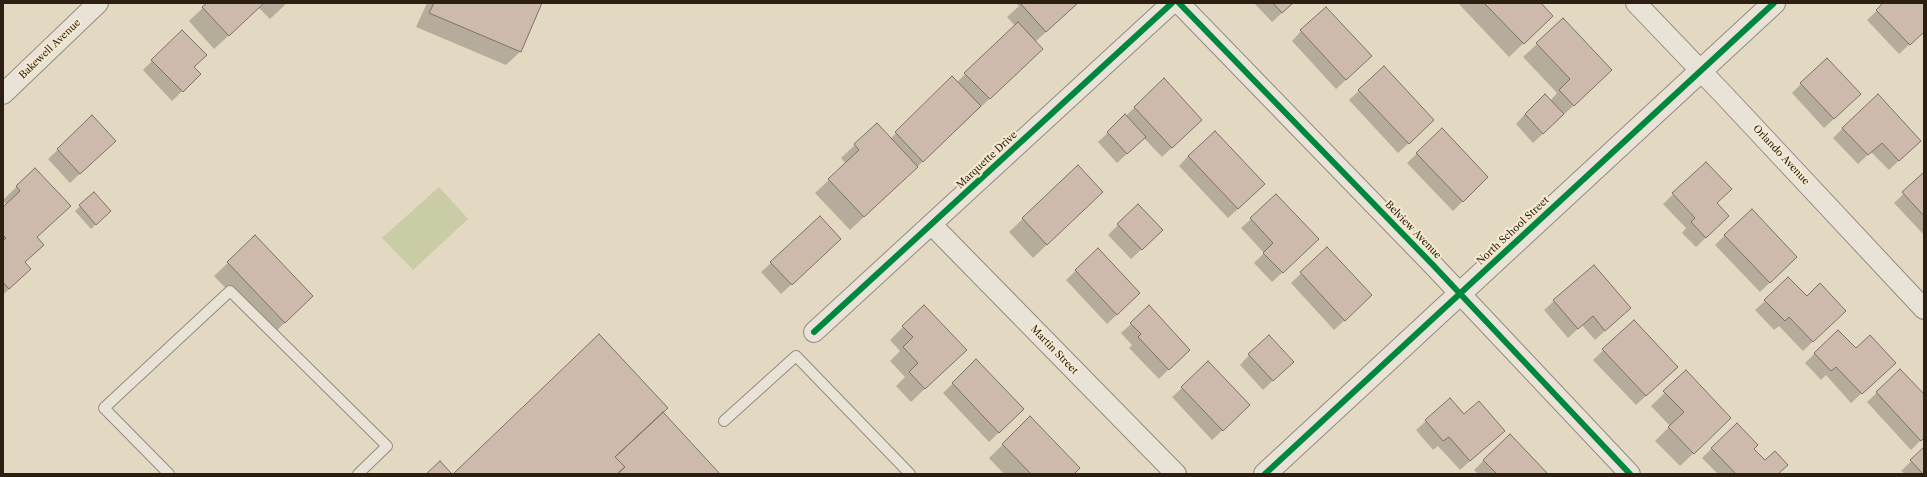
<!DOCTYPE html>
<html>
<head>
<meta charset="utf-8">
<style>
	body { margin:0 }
	#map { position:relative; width:1927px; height:477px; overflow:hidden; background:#e3d8c2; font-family:"Libre Caslon Text",serif }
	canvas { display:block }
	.frame { position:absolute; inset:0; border:4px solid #2d1e12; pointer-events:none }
</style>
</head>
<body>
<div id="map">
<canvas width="1927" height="477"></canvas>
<div class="frame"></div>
</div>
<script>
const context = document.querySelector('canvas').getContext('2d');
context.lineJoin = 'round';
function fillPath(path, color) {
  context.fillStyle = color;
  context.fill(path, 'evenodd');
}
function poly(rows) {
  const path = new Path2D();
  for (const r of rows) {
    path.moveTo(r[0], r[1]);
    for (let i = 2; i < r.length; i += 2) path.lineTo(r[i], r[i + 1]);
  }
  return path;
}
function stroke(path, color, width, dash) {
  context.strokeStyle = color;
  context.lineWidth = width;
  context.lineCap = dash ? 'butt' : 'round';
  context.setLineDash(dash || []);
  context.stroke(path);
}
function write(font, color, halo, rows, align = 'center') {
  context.font = font + ' "Libre Caslon Text",serif';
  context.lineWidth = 4;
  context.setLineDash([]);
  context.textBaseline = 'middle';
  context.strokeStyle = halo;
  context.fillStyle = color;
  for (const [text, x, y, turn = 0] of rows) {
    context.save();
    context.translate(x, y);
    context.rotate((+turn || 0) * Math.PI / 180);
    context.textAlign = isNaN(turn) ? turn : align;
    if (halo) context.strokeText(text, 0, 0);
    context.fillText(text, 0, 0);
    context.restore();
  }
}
fillPath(poly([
	[439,187,468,219,413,270,382,238]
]), '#cacca6');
fillPath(poly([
	[208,3,287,3,270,19,259,8,214,49,189,21],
	[427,3,541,3,520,52,506,65,416,27],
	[1016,3,1078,3,1035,42,1032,59,850,230,815,193,846,164,841,158,877,124,890,139,952,78,957,82,1015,26,1007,17,1019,6],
	[1254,3,1293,3,1272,22],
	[1458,3,1540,3,1552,16,1509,57],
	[1885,3,1924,3,1924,31,1899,54,1867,20],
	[182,31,193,67,200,74,172,101,143,70],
	[1301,31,1361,66,1336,89,1292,41],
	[1537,44,1597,84,1533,143,1516,124,1525,114,1550,101,1557,93,1523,57],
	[1384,67,1423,130,1398,153,1349,100],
	[1164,80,1191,130,1162,157,1144,138,1117,163,1098,142],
	[1801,84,1850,104,1824,128,1792,93],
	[92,117,105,150,70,183,48,159],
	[1843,128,1910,150,1889,170,1871,152,1858,164,1833,138],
	[1442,130,1487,177,1453,211,1407,163],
	[1188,156,1254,194,1228,218,1179,166],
	[1706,163,1716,203,1718,226,1696,247,1682,233,1686,228,1663,204],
	[1078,166,1088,205,1033,258,1009,232],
	[35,169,56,219,36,238,24,262,30,269,3,295,3,208,7,205,3,200],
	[1924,174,1924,235,1894,203],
	[94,193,105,216,91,229,75,211],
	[1138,205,1152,240,1131,259,1108,235],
	[1251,219,1308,249,1272,282,1254,263,1264,253,1241,228],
	[1725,235,1786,267,1760,292,1715,245],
	[255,237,298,310,271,336,214,276],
	[1327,248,1361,305,1334,330,1291,283],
	[830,249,781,294,761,272,771,263],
	[1098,249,1129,303,1107,324,1066,280],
	[1807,298,1835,320,1803,351,1779,326,1774,330,1755,310,1765,301],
	[1554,301,1630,308,1595,340,1582,325,1568,338,1544,310],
	[1634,321,1667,377,1636,405,1593,360],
	[1131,324,1179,359,1159,379,1129,348,1132,345,1121,333],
	[903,327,952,363,911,402,896,386,905,377,890,361,900,351,890,340],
	[1855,350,1885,372,1851,403,1826,375,1821,380,1805,363,1815,353],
	[1249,355,1283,371,1263,390,1240,365],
	[976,361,1013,419,989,442,943,393],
	[1900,371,1924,396,1924,437,1911,450,1867,402],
	[1686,372,1716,432,1680,466,1655,441,1670,426,1651,406],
	[1182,388,1239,415,1212,440,1172,397],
	[1464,416,1504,431,1460,470,1438,446,1433,450,1416,430,1426,421],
	[1030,418,1073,474,1004,474,989,458],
	[1712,448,1752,449,1777,474,1718,474,1702,458],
	[1924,449,1924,474,1905,474,1901,471],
	[1484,460,1547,474,1478,474,1474,470]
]), '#0003');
const building = poly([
	[207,3,264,3,229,36,202,7,207,3],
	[434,3,542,3,521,52,429,13,434,3],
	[1020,3,1078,3,1046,32,1020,3],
	[1273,3,1293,3,1282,13,1273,3],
	[1484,3,1541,3,1553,16,1524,44,1484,3],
	[1883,3,1924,3,1924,32,1910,45,1876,10,1883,3],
	[1326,7,1372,56,1346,80,1300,30,1326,7],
	[1563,18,1612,70,1574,106,1559,90,1570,79,1536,43,1563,18],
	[1018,22,1043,49,990,99,964,73,1018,22],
	[182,30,207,55,194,67,201,74,183,92,151,60,182,30],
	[1827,58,1861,94,1834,119,1800,83,1827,58],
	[1384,66,1434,120,1409,144,1358,90,1384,66],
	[952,76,981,106,923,162,895,132,952,76],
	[1164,78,1202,120,1172,148,1134,107,1164,78],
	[1545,94,1564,114,1543,134,1525,114,1545,94],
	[1878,94,1921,141,1899,161,1882,143,1868,155,1842,128,1878,94],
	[1125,114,1146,137,1127,154,1107,132,1125,114],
	[92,115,116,141,80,174,57,149,92,115],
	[877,123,918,167,864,217,828,179,859,150,854,144,877,123],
	[1442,128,1488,177,1463,202,1416,153,1442,128],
	[1215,131,1265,184,1238,209,1188,156,1215,131],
	[1706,162,1732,189,1717,203,1729,216,1706,238,1691,222,1695,218,1672,193,1706,162],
	[1078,165,1103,192,1047,245,1022,218,1078,165],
	[35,168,71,206,37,237,44,245,25,262,31,269,9,289,3,282,3,241,6,238,3,235,3,207,20,191,16,186,35,168],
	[1924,172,1924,216,1902,192,1924,172],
	[94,192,111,211,96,225,79,205,94,192],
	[1276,194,1319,239,1283,273,1263,253,1273,243,1250,218,1276,194],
	[1138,204,1163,230,1142,250,1117,224,1138,204],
	[1752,209,1797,257,1770,283,1724,235,1752,209],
	[820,216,841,239,792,285,770,262,820,216],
	[255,235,313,296,285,323,227,262,255,235],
	[1327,247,1372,295,1345,321,1300,272,1327,247],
	[1098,248,1140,293,1117,315,1075,270,1098,248],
	[1594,265,1631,308,1605,331,1593,316,1578,329,1553,300,1594,265],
	[1788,277,1807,296,1820,283,1846,311,1813,342,1789,317,1785,321,1764,300,1788,277],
	[924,305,967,350,925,389,909,372,918,363,903,347,913,337,902,326,924,305],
	[1149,305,1190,350,1169,370,1138,337,1141,334,1130,323,1149,305],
	[1634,320,1678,367,1646,396,1602,349,1634,320],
	[1838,330,1856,348,1870,335,1896,363,1862,394,1836,367,1831,371,1814,353,1838,330],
	[599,334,668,408,615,457,625,467,617,474,453,474,599,334],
	[1269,335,1294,362,1273,381,1248,354,1269,335],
	[976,359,1024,409,999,433,952,383,976,359],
	[1208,361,1250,405,1223,431,1181,387,1208,361],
	[1900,369,1924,394,1924,438,1921,441,1876,392,1900,369],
	[1686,370,1731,418,1694,454,1668,427,1684,412,1663,391,1686,370],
	[1450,398,1464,414,1479,401,1505,431,1470,461,1449,437,1443,441,1425,420,1450,398],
	[663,412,720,474,617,474,625,467,615,457,663,412],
	[1030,416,1080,468,1074,474,1031,474,1002,444,1030,416],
	[1737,423,1758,445,1754,449,1765,460,1775,451,1788,465,1778,474,1736,474,1711,448,1737,423],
	[1510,434,1548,474,1497,474,1483,460,1510,434],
	[1924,447,1924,474,1923,474,1910,460,1924,447],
	[440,461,452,474,426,474,440,461]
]);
fillPath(building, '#cdbaad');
stroke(building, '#7a7266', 1);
const service = poly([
	[724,421,796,356,910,474],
	[169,474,104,408,230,291,387,446,358,474]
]);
const minor = poly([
	[1179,3,1433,265,1630,474],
	[1636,3,1723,94,1924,309],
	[3,94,98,3],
	[932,225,1176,474],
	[814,332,1172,3]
]);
const tertiary = poly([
	[1265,474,1774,3]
]);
stroke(service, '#948c7e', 12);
stroke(minor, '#948c7e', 22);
stroke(tertiary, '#948c7e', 24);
stroke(service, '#e8e2d7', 10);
stroke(minor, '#e8e2d7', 20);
stroke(tertiary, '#e8e2d7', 22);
stroke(poly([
	[1179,3,1433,265,1630,474],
	[814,332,1172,3],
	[1265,474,1774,3]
]), '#00873e', 6);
write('10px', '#2d1e12', '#f5e9cf', [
	["Bakewell Avenue",50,49,-44],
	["Orlando Avenue",1781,155,47],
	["Marquette Drive",987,160,-43],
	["Belview Avenue",1413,230,46],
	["North School Street",1513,231,-43],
	["Martin Street",1054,350,46]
]);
</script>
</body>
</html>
